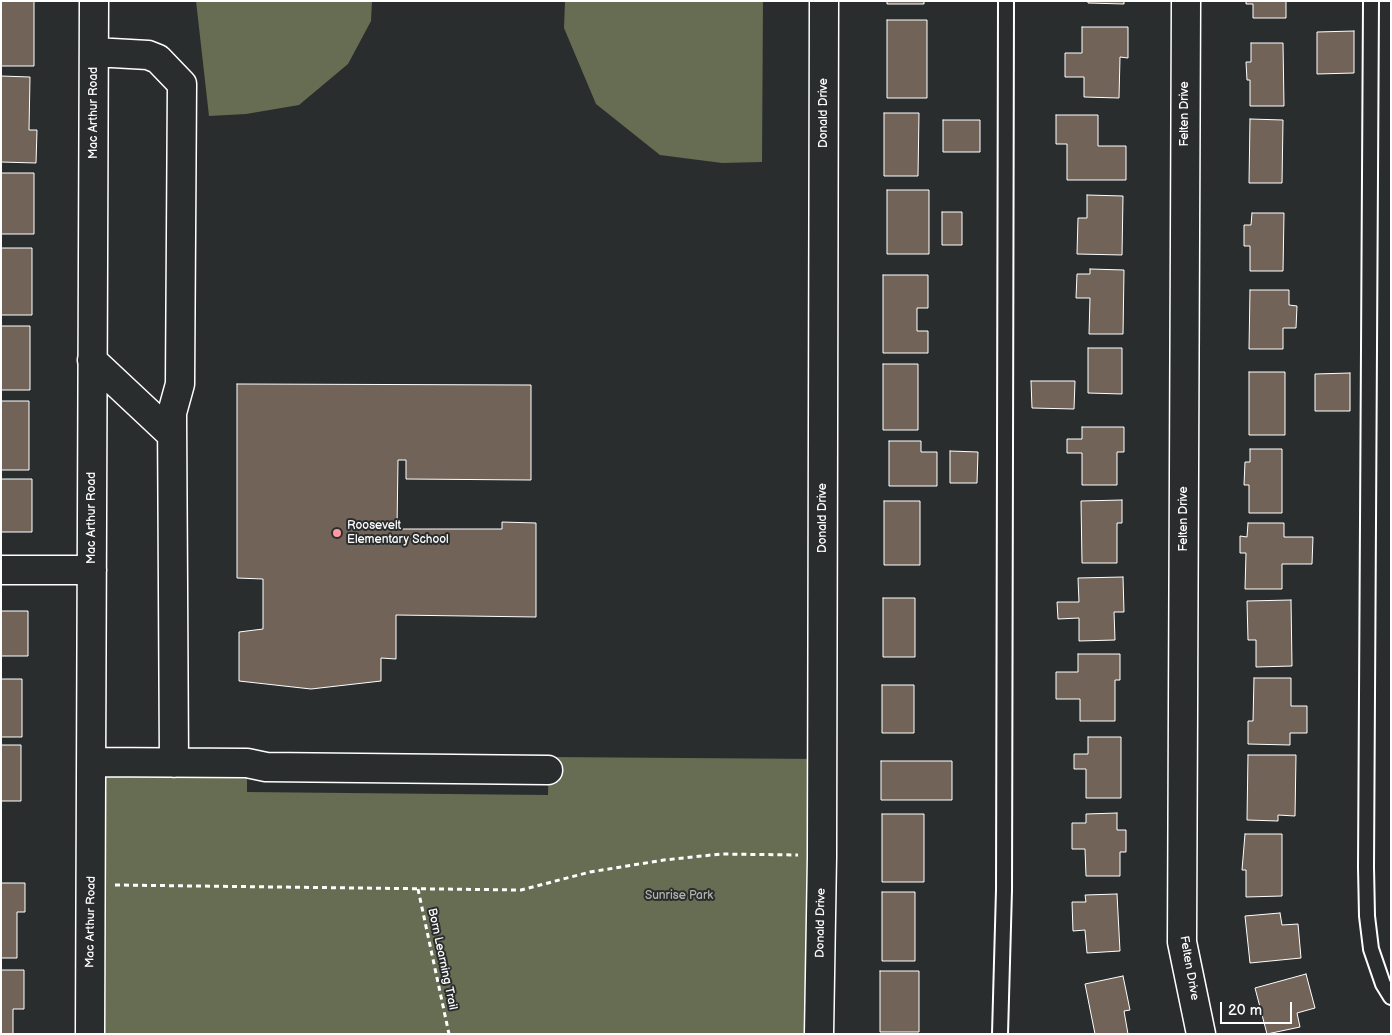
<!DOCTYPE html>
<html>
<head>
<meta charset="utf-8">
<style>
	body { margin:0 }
	#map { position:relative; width:1392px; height:1035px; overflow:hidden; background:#2a2d2e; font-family:"Balsamiq Sans",sans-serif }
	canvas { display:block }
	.frame { position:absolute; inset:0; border:2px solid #fff; pointer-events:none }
	.scale { position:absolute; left:1220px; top:1002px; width:72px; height:22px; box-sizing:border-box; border:2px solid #fff; border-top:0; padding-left:6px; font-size:15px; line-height:18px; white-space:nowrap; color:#fff; -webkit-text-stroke:4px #2a2d2e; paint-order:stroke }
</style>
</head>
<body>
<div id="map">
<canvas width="1392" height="1035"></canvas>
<div class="frame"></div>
<div class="scale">20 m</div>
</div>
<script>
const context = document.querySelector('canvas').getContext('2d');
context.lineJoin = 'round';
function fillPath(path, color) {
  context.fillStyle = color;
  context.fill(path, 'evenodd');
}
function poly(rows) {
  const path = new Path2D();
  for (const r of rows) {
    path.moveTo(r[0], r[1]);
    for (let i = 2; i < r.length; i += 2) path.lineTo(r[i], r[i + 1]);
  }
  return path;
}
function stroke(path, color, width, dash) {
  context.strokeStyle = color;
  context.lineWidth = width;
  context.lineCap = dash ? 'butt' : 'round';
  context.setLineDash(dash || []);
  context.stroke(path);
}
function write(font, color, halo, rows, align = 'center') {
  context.font = font + ' "Balsamiq Sans",sans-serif';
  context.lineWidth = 4;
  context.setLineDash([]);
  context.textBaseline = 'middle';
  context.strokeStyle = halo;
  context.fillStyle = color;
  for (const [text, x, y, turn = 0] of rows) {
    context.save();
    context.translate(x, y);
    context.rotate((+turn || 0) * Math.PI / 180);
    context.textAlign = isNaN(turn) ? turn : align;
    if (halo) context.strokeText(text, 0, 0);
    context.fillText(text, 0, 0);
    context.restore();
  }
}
fillPath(poly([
	[196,1,372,1,371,21,348,64,299,105,246,114,209,116],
	[565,1,763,1,762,162,722,163,660,155,596,104,564,28],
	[549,757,822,759,819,1034,90,1034,93,762,247,763,247,792,548,795]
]), '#666d52');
const building = poly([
	[1,1,34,1,34,66,1,66,1,1],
	[887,1,924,1,924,4,887,4,887,1],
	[1088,1,1124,1,1124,4,1088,3,1088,1],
	[1246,1,1286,1,1286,18,1253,18,1253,4,1246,4,1246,1],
	[887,20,927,20,927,98,887,98,887,20],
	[1082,27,1128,27,1128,58,1120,57,1119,98,1084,97,1084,77,1065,77,1065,53,1082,53,1082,27],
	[1354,31,1354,73,1317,74,1317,32,1354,31],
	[1251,43,1283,43,1284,106,1250,106,1250,80,1247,80,1246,62,1251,62,1251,43],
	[1,76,30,77,29,130,37,130,36,163,1,162,1,76],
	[884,113,919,113,918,176,884,176,884,113],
	[1056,115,1098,115,1098,146,1126,146,1126,180,1067,180,1067,144,1056,144,1056,115],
	[1250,119,1283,120,1282,183,1249,183,1250,119],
	[943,120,980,120,980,152,943,152,943,120],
	[1,173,34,173,34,234,1,234,1,173],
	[887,190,929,190,929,254,887,254,887,190],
	[1087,195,1123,196,1122,255,1077,254,1078,218,1087,218,1087,195],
	[942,212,962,212,962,245,942,245,942,212],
	[1252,213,1284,213,1283,271,1250,271,1250,246,1244,246,1244,225,1251,225,1252,213],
	[1,248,32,248,32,315,1,315,1,248],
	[1090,269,1124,270,1123,334,1089,334,1090,298,1076,298,1077,274,1090,274,1090,269],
	[883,275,928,275,928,308,917,308,917,331,928,331,928,353,883,353,883,275],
	[1250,290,1289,290,1289,305,1297,306,1296,328,1283,328,1283,349,1249,349,1250,290],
	[1,326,30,326,30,390,1,390,1,326],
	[1088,348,1122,348,1122,394,1088,393,1088,348],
	[883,364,918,364,918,430,883,430,883,364],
	[1249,372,1285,372,1285,435,1249,435,1249,372],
	[1350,373,1350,411,1315,411,1315,374,1350,373],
	[1031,381,1075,381,1074,409,1032,408,1031,381],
	[237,384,531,385,531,480,406,479,406,460,398,460,397,529,502,529,502,522,536,523,536,617,396,615,396,659,381,658,381,681,311,689,239,681,239,632,263,629,263,579,237,578,237,384],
	[1,401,29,401,29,470,1,470,1,401],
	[1082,427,1124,427,1124,452,1117,452,1117,485,1082,485,1082,453,1067,453,1067,439,1082,439,1082,427],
	[889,441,921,441,921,452,937,452,937,486,889,486,889,441],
	[1250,449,1282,449,1282,513,1249,513,1249,485,1244,485,1245,462,1250,462,1250,449],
	[950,451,978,452,977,483,950,483,950,451],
	[1,479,32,479,32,532,1,532,1,479],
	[1122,500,1122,523,1117,523,1117,563,1082,563,1081,501,1122,500],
	[884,501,920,501,920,565,884,565,884,501],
	[1248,523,1284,523,1284,537,1313,537,1312,564,1282,564,1282,589,1245,589,1246,553,1240,553,1240,536,1247,537,1248,523],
	[1123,577,1124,612,1114,612,1115,640,1079,641,1079,618,1058,619,1057,602,1079,602,1078,578,1123,577],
	[883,598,915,598,915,657,883,657,883,598],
	[1291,600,1292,666,1256,667,1256,640,1248,640,1247,601,1291,600],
	[1,611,28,611,28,656,1,656,1,611],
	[1078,654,1120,654,1120,680,1115,680,1115,721,1080,721,1080,699,1056,699,1056,672,1078,672,1078,654],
	[1254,678,1291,678,1291,706,1307,706,1307,733,1290,733,1290,745,1248,744,1248,721,1253,721,1254,678],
	[1,679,22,679,22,737,1,737,1,679],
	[882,685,914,685,914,733,882,733,882,685],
	[1088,737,1121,737,1121,798,1086,798,1086,769,1074,769,1074,754,1088,754,1088,737],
	[1,745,21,745,21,801,1,801,1,745],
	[1248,755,1296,755,1295,816,1278,815,1278,821,1247,820,1248,755],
	[881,761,952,761,952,800,881,800,881,761],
	[1117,813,1117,830,1126,830,1126,852,1120,852,1120,876,1086,876,1085,849,1072,849,1072,823,1086,823,1086,814,1117,813],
	[882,814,924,814,924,882,882,882,882,814],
	[1245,834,1282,834,1282,896,1246,897,1246,870,1242,870,1245,834],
	[1,883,25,883,25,912,17,912,17,958,1,958,1,883],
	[882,892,915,892,915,961,882,961,882,892],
	[1117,894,1120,951,1087,953,1085,930,1073,931,1072,902,1086,902,1085,895,1117,894],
	[1280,913,1282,925,1298,924,1301,958,1250,963,1245,916,1280,913],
	[1,970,24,970,24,1009,13,1009,13,1034,1,1034,1,970],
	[880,971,919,971,919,1032,880,1032,880,971],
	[1306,974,1315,1008,1297,1013,1300,1027,1267,1034,1255,988,1306,974],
	[1123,976,1130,1010,1124,1011,1128,1034,1095,1034,1085,984,1123,976]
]);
fillPath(building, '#726358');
stroke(building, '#fff', 1);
const service = poly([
	[1371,1,1366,867,1367,916,1371,949,1383,984,1391,997],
	[1000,1034,1004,890,1006,1]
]);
const minor = poly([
	[1186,1,1182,942,1201,1034],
	[94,52,148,55,158,59,182,84,180,384,172,413,174,763],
	[92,360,172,435],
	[1,570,92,570],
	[93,762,247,763,266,767,548,770],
	[90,1034,94,1],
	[819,1034,822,857,824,1]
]);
stroke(service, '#fff', 18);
stroke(minor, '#fff', 31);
stroke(poly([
	[115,885,521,890,590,872,664,860,721,854,798,855],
	[418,889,449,1034]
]), '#fff', 3, [5, 4]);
stroke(service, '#2a2d2e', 14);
stroke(minor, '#2a2d2e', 28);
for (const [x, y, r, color] of [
	[337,533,5,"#ff9aa2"]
]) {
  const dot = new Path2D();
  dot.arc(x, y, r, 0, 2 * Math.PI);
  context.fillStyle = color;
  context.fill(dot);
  stroke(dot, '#2a2d2e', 2);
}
write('12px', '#fff', '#2a2d2e', [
	["Mac Arthur Road",94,113,-90],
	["Donald Drive",824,113,-90],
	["Felten Drive",1185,114,-90],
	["Mac Arthur Road",92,518,-90],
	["Donald Drive",823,518,-90],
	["Felten Drive",1184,519,-90],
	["Mac Arthur Road",91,922,-89],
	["Donald Drive",821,923,-89],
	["Born Learning Trail",442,959,78],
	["Felten Drive",1189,968,80]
]);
write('12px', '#fff', '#2a2d2e', [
	["Roosevelt",347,526],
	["Elementary School",347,540]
], 'left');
write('12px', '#b2b6a8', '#2a2d2e', [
	["Sunrise Park",679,896]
]);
</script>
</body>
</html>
